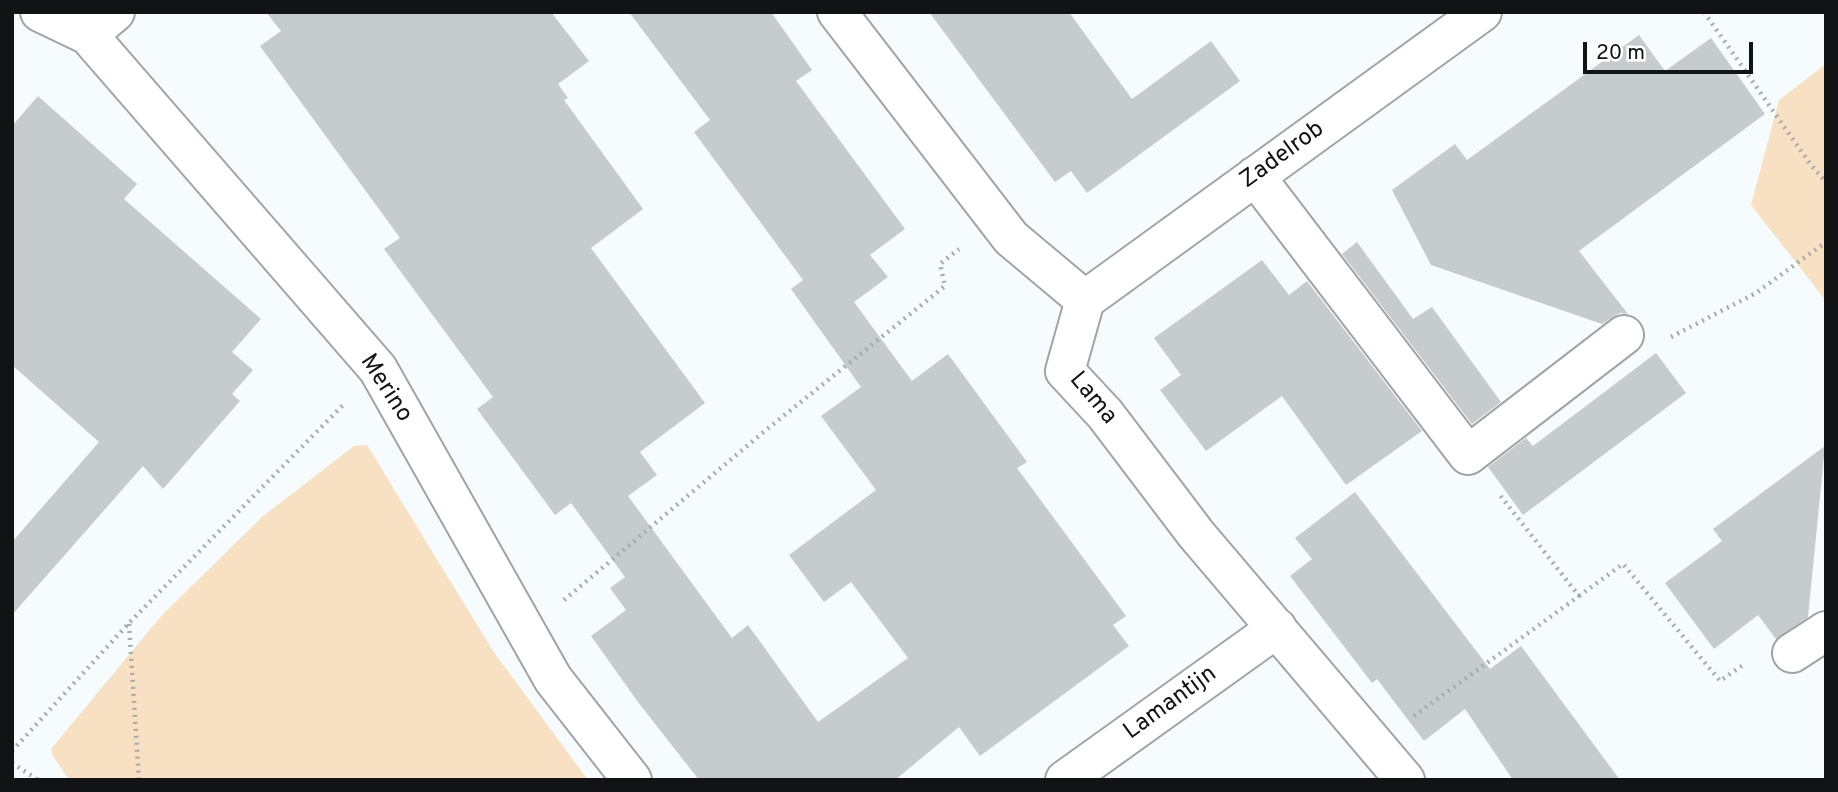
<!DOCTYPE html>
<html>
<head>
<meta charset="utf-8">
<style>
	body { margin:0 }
	#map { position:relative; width:1838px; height:792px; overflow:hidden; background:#f6fbfd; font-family:Overpass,sans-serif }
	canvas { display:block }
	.frame { position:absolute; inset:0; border:14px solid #121314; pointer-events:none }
	.scale { position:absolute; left:1583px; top:42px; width:170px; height:32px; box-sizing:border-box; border:4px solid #121314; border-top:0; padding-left:9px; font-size:21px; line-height:24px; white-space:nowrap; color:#121314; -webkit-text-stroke:5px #fff; paint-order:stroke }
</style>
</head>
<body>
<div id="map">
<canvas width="1838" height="792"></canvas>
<div class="frame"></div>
<div class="scale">20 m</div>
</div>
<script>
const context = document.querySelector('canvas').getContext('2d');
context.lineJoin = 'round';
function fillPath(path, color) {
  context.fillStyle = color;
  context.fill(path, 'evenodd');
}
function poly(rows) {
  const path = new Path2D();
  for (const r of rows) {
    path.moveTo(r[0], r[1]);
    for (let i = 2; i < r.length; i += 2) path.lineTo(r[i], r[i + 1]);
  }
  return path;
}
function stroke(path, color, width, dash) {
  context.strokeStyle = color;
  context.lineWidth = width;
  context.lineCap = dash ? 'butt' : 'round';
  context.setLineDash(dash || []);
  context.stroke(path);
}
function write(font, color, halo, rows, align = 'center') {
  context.font = font + ' Overpass,sans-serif';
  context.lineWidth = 5;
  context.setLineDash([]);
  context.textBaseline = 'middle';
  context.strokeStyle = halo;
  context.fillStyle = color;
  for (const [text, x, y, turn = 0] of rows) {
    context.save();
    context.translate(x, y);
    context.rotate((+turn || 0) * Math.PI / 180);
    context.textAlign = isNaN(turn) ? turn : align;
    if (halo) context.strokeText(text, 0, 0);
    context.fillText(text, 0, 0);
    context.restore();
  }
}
fillPath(poly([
	[1826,64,1826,301,1751,205,1779,100],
	[367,445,493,651,588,780,69,780,53,756,51,749,162,615,262,517,354,446]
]), '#f8e0c2');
fillPath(poly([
	[266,12,551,12,589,61,558,84,568,98,564,100,643,209,591,248,705,403,640,452,657,475,628,496,732,638,748,625,818,722,908,658,851,582,824,602,789,555,876,490,821,416,861,387,791,289,803,280,694,132,710,120,629,12,771,12,812,70,796,81,905,229,870,255,888,277,854,302,912,381,948,354,1027,462,1017,468,1126,616,1113,625,1129,646,980,756,959,727,895,780,699,780,638,702,591,636,626,610,610,588,625,577,571,503,555,515,477,409,493,397,384,249,400,238,260,46,281,31],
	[929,12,1069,12,1132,99,1211,41,1240,81,1087,193,1071,171,1055,182],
	[1639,35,1665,71,1711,38,1765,114,1579,251,1628,314,1620,313,1602,324,1431,265,1392,190,1455,144,1467,160],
	[38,96,137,184,124,199,261,319,232,352,253,370,232,394,240,401,163,489,143,466,12,615,12,542,99,442,12,365,12,126],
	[1357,242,1413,319,1432,307,1501,402,1472,424,1342,254],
	[1262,260,1289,295,1307,281,1422,431,1346,485,1282,396,1206,451,1160,390,1181,375,1154,338],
	[1656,353,1686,393,1523,515,1488,467,1526,438,1533,446],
	[1825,446,1808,617,1776,639,1758,615,1714,649,1665,583,1722,541,1713,529],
	[1355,492,1490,669,1521,646,1620,780,1513,780,1465,709,1424,741,1377,679,1372,683,1290,576,1312,559,1295,538]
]), '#c6cbcd');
const minor = poly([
	[40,12,88,35,115,12],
	[837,12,1011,238,1085,300],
	[88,35,378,369,553,679,632,780],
	[1255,176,1468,455,1624,335],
	[1085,300,1065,371,1105,414,1196,534,1405,780],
	[1085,300,1482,12],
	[1792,653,1826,631],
	[1065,780,1277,628]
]);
stroke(minor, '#a0a4a6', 42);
stroke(poly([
	[1704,12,1811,165,1826,182],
	[1671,337,1756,293,1826,242],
	[1579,596,1623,564,1720,681,1746,663],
	[564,600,766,430,945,286,940,264,959,249],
	[129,624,139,780],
	[1414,716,1579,596,1499,494],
	[12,751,129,623,343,405],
	[12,763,38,780]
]), '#a6aaab', 4.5, [2, 5]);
stroke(minor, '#fff', 38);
write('24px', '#121314', '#fff', [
	["Zadelrob",1283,156,-36],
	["Merino",385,389,57],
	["Lama",1092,399,50],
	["Lamantijn",1171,704,-36]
]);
</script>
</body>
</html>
